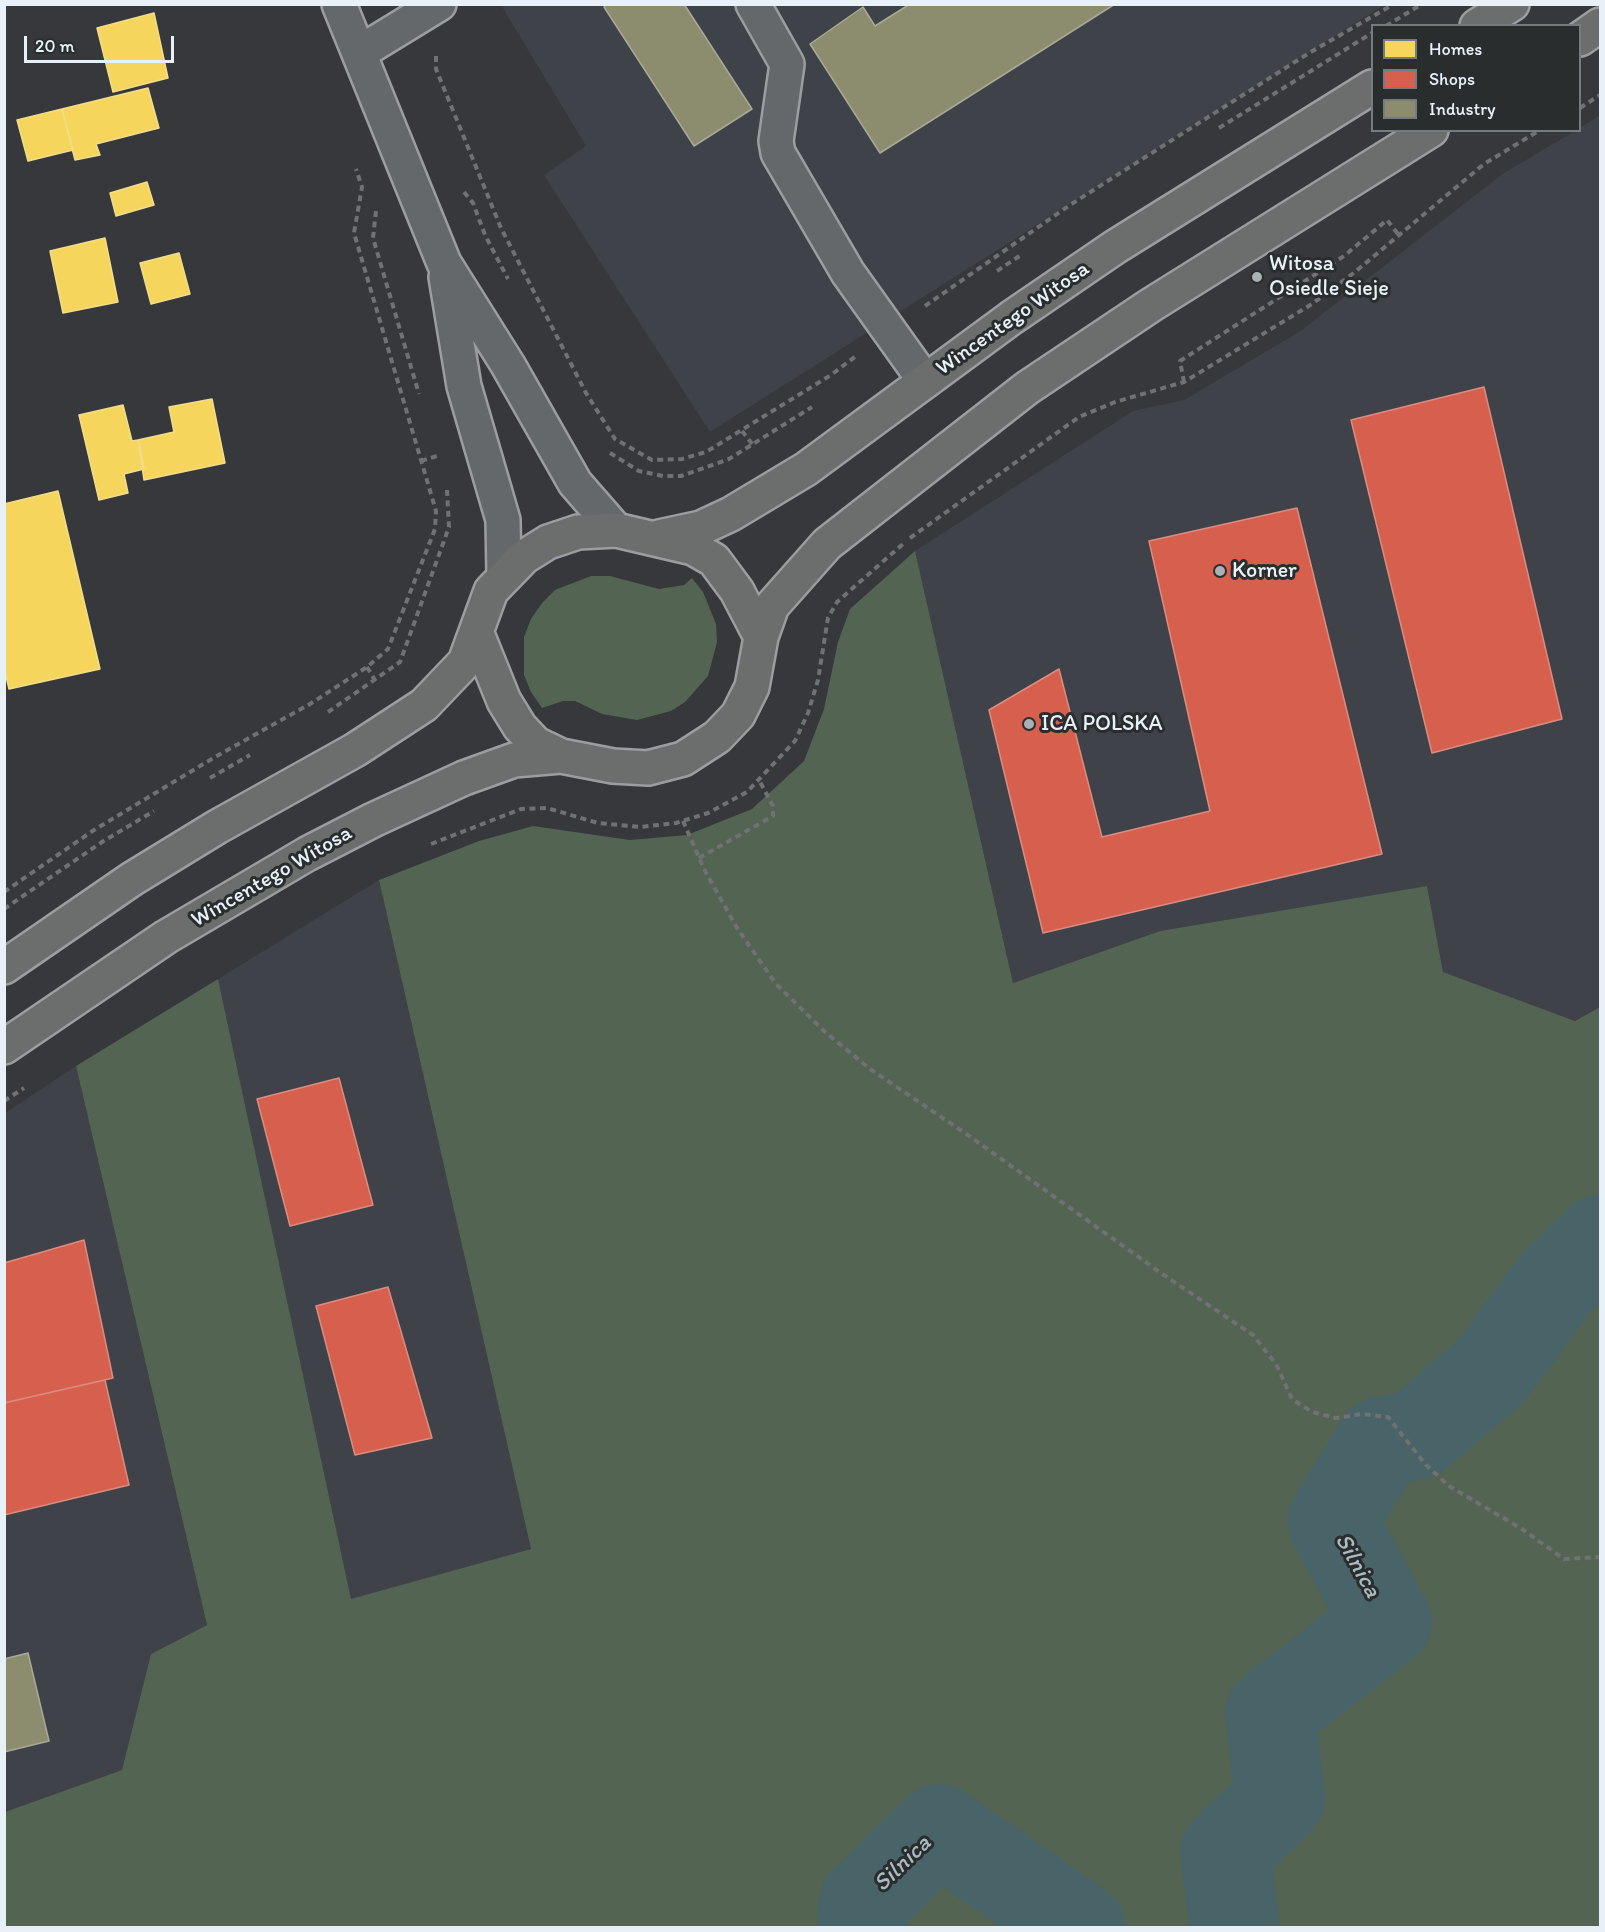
<!DOCTYPE html>
<html>
<head>
<meta charset="utf-8">
<style>
	body { margin:0 }
	#map { position:relative; width:1605px; height:1932px; overflow:hidden; background:#36383b; font-family:Itim,sans-serif }
	canvas { display:block }
	.frame { position:absolute; inset:0; border:6px solid #e8f1f8; pointer-events:none }
	.legend { position:absolute; left:1371px; top:24px; width:210px; height:108px; box-sizing:border-box; background:#2a2d2e; border:2px solid #767b7f; margin:0; padding:8px 10px; list-style:none; font-size:18px; color:#e8f1f8 }
	.legend li { display:flex; align-items:center; gap:12px; height:30px }
	.legend b { width:30px; border:2px solid #767b7f }
	.scale { position:absolute; left:24px; top:36px; width:150px; height:27px; box-sizing:border-box; border:3px solid #e8f1f8; border-top:0; padding-left:8px; font-size:18px; line-height:21px; white-space:nowrap; color:#e8f1f8; -webkit-text-stroke:4px #2a2d2e; paint-order:stroke }
</style>
</head>
<body>
<div id="map">
<canvas width="1605" height="1932"></canvas>
<div class="frame"></div>
<ul class="legend">
<li><b style="height:16px;background:#f6d55c"></b>Homes</li>
<li><b style="height:16px;background:#d6604d"></b>Shops</li>
<li><b style="height:16px;background:#8c8c6e"></b>Industry</li>
</ul>
<div class="scale">20 m</div>
</div>
<script>
const context = document.querySelector('canvas').getContext('2d');
context.lineJoin = 'round';
function fillPath(path, color) {
  context.fillStyle = color;
  context.fill(path, 'evenodd');
}
function poly(rows) {
  const path = new Path2D();
  for (const r of rows) {
    path.moveTo(r[0], r[1]);
    for (let i = 2; i < r.length; i += 2) path.lineTo(r[i], r[i + 1]);
  }
  return path;
}
function stroke(path, color, width, dash) {
  context.strokeStyle = color;
  context.lineWidth = width;
  context.lineCap = dash ? 'butt' : 'round';
  context.setLineDash(dash || []);
  context.stroke(path);
}
function write(font, color, halo, rows, align = 'center') {
  context.font = font + ' Itim,sans-serif';
  context.lineWidth = 6;
  context.setLineDash([]);
  context.textBaseline = 'middle';
  context.strokeStyle = halo;
  context.fillStyle = color;
  for (const [text, x, y, turn = 0] of rows) {
    context.save();
    context.translate(x, y);
    context.rotate((+turn || 0) * Math.PI / 180);
    context.textAlign = isNaN(turn) ? turn : align;
    if (halo) context.strokeText(text, 0, 0);
    context.fillText(text, 0, 0);
    context.restore();
  }
}
fillPath(poly([
	[501,5,1384,5,710,432,544,175,586,146],
	[1600,115,1600,1007,1575,1021,1443,972,1427,886,1160,931,1013,983,915,551,1133,411,1184,400,1299,332,1504,173,1575,131,1580,130,1580,128],
	[379,880,531,1549,351,1600,218,979],
	[76,1066,207,1625,151,1654,122,1770,5,1812,5,1113]
]), '#40424a');
fillPath(poly([
	[915,551,1013,983,1160,931,1427,886,1443,972,1575,1021,1600,1007,1600,1927,5,1927,5,1812,122,1770,151,1654,207,1625,76,1066,218,979,351,1599,531,1549,379,880,479,841,533,826,630,840,687,835,752,809,804,761,824,709,838,642,850,609],
	[591,576,610,576,659,589,684,585,692,578,703,592,716,624,717,642,708,676,685,702,671,711,637,720,602,714,575,701,563,701,542,708,531,692,524,675,524,637,531,619,542,603,555,590]
]), '#536452');
const homes = poly([
	[154,13,168,78,113,92,97,28,154,13],
	[148,88,159,128,96,144,100,155,75,160,62,109,148,88],
	[62,109,73,150,28,161,17,120,62,109],
	[147,182,154,205,116,216,110,193,147,182],
	[105,238,118,302,63,313,50,251,105,238],
	[179,253,190,294,151,304,140,263,179,253],
	[212,399,225,463,144,480,138,440,174,432,169,407,212,399],
	[123,405,132,441,138,440,144,469,124,474,128,493,99,500,79,415,123,405],
	[58,491,100,669,9,689,4,668,4,504,58,491]
]);
fillPath(homes, '#f6d55c');
stroke(homes, '#f2dd8b', 1.5);
const shops = poly([
	[1484,387,1562,719,1432,753,1351,420,1484,387],
	[1297,508,1382,854,1043,933,989,710,1059,669,1102,837,1210,811,1149,541,1297,508],
	[339,1078,373,1205,290,1226,257,1099,339,1078],
	[84,1240,113,1378,4,1403,4,1263,84,1240],
	[388,1287,432,1438,355,1455,316,1306,388,1287],
	[105,1380,129,1485,4,1515,4,1403,105,1380]
]);
fillPath(shops, '#d6604d');
stroke(shops, '#db8c80', 1.5);
const industry = poly([
	[607,4,684,4,752,109,694,146,604,7,607,4],
	[910,4,1115,4,880,153,810,44,863,7,875,26,910,4],
	[28,1653,49,1741,4,1752,4,1659,28,1653]
]);
fillPath(industry, '#8c8c6e');
stroke(industry, '#a8aa97', 1.5);
stroke(poly([
	[862,1928,864,1902,939,1829,1081,1928],
	[1235,1928,1225,1852,1280,1799,1270,1713,1387,1622,1332,1521,1381,1442,1416,1435,1491,1371,1555,1284,1600,1240]
]), '#496469', 90);
const minor = poly([
	[339,4,444,263,508,365,575,483,616,530],
	[753,4,787,64,776,141,778,153,848,273,925,381],
	[359,53,439,4],
	[446,277,464,386,503,520,504,576]
]);
const major = poly([
	[1477,26,1512,4],
	[1580,39,1600,25],
	[659,537,701,528,731,514,806,469,1011,318,1115,247,1372,87],
	[761,637,772,606,827,544,1027,388,1151,305,1431,130],
	[4,967,132,879,217,827,355,750,424,705,465,662,491,591,524,557,548,542,578,532,616,530,693,548,714,560,737,591,761,637,752,687,738,715,717,737,683,759,648,768,613,766,561,756,536,744,520,727,504,701,477,634],
	[4,1047,166,937,307,854,373,820,464,778,514,760,561,756]
]);
stroke(minor, '#9b9da0', 38);
stroke(major, '#9b9da0', 38);
stroke(poly([
	[1386,26,1422,4],
	[436,56,436,69,501,228,586,393,615,439,652,460,682,459,706,452,831,375,856,356],
	[1580,108,1600,95],
	[1219,128,1372,33],
	[464,192,473,203,485,235,508,279],
	[376,211,373,238,419,394],
	[997,271,1021,255],
	[925,306,1070,205,1309,53,1394,4],
	[1184,382,1180,361,1344,256,1387,220,1398,234],
	[742,431,753,445],
	[610,453,639,471,663,476,681,476,729,459,812,407],
	[421,461,440,455],
	[910,538,1079,417,1115,402,1184,382,1312,304,1355,272,1484,164,1540,130],
	[367,667,376,682],
	[328,712,400,662,449,527,447,490],
	[210,778,250,755],
	[683,821,704,869,737,928,776,984,824,1031,870,1069,965,1133,1161,1273,1253,1335,1276,1364,1292,1399,1312,1412,1336,1418,1362,1414,1388,1417,1426,1465,1449,1486,1522,1529,1564,1559,1600,1557],
	[431,844,521,809,547,808,598,823,640,827,676,823,708,813,747,792,795,741,808,713,818,680,828,618,837,602,904,543],
	[699,858,773,816,773,806,759,780],
	[4,892,94,830,215,757,310,704,367,667,388,649,435,529,436,511,354,233,362,187,356,169],
	[4,909,102,842,154,811],
	[4,1101,24,1088]
]), '#6f7172', 4, [6, 4.5]);
stroke(minor, '#65686b', 33);
stroke(major, '#6c6d6d', 33);
for (const [x, y, r, color] of [
	[1257,277,6,"#aab0b6"],
	[1220,571,6,"#aab0b6"],
	[1029,724,6,"#aab0b6"]
]) {
  const dot = new Path2D();
  dot.arc(x, y, r, 0, 2 * Math.PI);
  context.fillStyle = color;
  context.fill(dot);
  stroke(dot, '#2a2d2e', 2);
}
write('22px', '#e8f1f8', '#2a2d2e', [
	["Witosa",1269,264],
	["Osiedle Sieje",1269,289],
	["Korner",1232,571],
	["ICA POLSKA",1041,724]
], 'left');
write('22px', '#e8f1f8', '#2a2d2e', [
	["Wincentego Witosa",1013,319,-35],
	["Wincentego Witosa",272,877,-30]
]);
write('italic 24px', '#a9bac1', '#2a2d2e', [
	["Silnica",1357,1566,61],
	["Silnica",903,1864,-44]
]);
</script>
</body>
</html>
